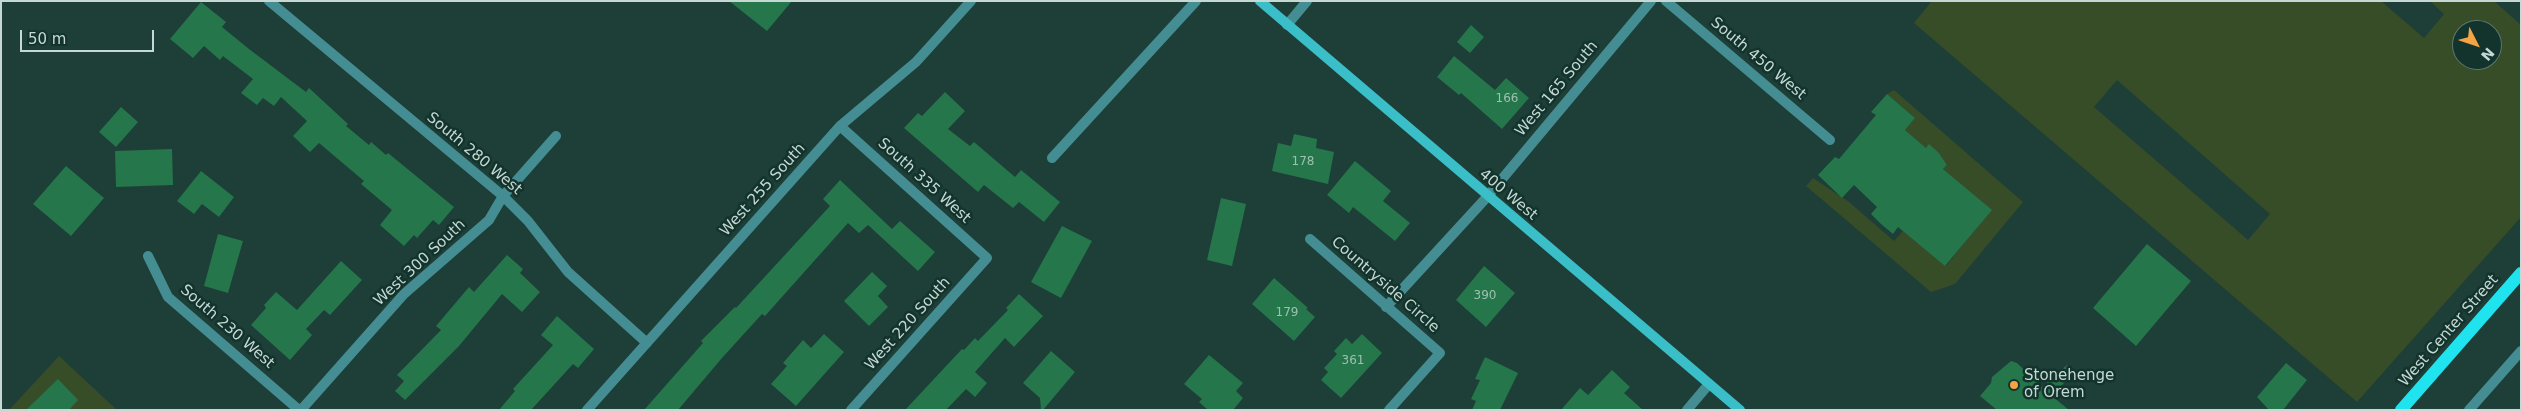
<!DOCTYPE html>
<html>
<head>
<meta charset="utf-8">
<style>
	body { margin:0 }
	#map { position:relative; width:2522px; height:411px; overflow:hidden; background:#1e3e38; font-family:"DejaVu Sans",sans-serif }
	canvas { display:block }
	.frame { position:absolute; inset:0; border:2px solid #c6d8d3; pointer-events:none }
	.north { position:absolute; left:2452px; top:20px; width:50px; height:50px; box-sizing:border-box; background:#13342d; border:1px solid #5b766f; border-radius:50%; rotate:131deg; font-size:14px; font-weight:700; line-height:20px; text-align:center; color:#c6d8d3 }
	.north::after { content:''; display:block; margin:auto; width:18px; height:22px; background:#f4a345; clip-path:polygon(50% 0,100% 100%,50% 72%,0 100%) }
	.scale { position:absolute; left:20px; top:30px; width:134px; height:22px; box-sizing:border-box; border:2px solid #c6d8d3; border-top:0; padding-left:6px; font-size:15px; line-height:18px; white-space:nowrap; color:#c6d8d3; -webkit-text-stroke:4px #13342d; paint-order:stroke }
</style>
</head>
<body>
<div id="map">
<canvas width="2522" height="411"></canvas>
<div class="frame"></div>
<div class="north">N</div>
<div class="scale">50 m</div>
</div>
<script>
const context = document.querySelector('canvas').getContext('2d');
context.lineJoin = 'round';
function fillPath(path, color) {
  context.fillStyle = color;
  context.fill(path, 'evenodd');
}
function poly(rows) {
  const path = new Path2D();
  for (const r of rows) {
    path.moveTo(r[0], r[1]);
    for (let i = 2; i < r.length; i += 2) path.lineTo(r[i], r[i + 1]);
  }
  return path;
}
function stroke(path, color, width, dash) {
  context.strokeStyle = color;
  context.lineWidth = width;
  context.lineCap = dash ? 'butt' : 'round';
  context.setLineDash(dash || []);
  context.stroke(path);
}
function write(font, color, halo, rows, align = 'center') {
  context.font = font + ' "DejaVu Sans",sans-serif';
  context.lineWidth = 5;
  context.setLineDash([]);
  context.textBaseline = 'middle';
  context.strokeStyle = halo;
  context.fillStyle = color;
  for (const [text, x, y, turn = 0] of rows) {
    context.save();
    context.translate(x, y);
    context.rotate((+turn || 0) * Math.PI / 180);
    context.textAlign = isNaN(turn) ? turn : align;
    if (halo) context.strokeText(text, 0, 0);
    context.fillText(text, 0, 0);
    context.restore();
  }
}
fillPath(poly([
	[1932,1,2381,1,2424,38,2444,14,2430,1,2494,1,2521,25,2521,217,2357,402,1914,23],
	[2462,30,2492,30,2492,60,2462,60],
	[2117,80,2270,214,2248,240,2094,107],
	[1894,90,2023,202,1955,284,1931,292,1806,186,1813,178,1849,202,1894,241,1903,231,1946,266,1991,210,1943,169,1947,165,1939,153,1929,145,1926,148,1905,130,1915,118,1887,94],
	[59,356,117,410,9,410]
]), '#374d28');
fillPath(poly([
	[729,1,792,1,767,31],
	[201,2,226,22,222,27,249,49,306,92,309,88,348,124,346,126,369,145,371,142,386,155,388,153,454,207,439,225,433,220,417,238,414,235,404,246,380,225,392,210,361,184,364,181,319,143,310,152,293,136,307,121,281,97,274,106,263,98,257,105,241,93,253,79,223,56,220,60,204,46,193,58,170,39],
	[1471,25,1484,37,1470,53,1457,42],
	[1454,56,1495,90,1506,78,1529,98,1502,129,1461,93,1459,95,1437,77],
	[945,92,965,111,948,129,970,146,974,142,1015,177,1021,170,1060,202,1044,222,1019,202,1013,208,984,185,978,192,904,128,918,113,922,116],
	[1887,94,1915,118,1905,130,1926,148,1929,144,1939,153,1947,165,1943,169,1992,210,1945,266,1898,227,1893,234,1881,224,1871,214,1877,207,1854,185,1842,198,1818,175,1835,157,1839,159,1876,115,1871,112],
	[121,107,138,122,116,147,99,132],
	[1294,134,1317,139,1316,148,1334,152,1328,184,1272,171,1278,143,1291,146],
	[172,149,173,185,116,187,115,151],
	[1355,161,1391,191,1383,201,1410,223,1395,241,1353,207,1349,213,1327,195],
	[66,166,104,198,71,236,33,204],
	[201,171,234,197,219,217,202,204,194,214,177,201],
	[840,180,892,229,900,221,935,252,918,271,868,225,859,233,848,223,765,316,762,314,722,358,678,410,644,410,703,343,701,341,735,307,736,308,830,206,823,199],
	[1221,198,1246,204,1232,266,1207,260],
	[1062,226,1092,241,1061,298,1031,282],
	[218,234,243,241,228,293,204,286],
	[2147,244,2191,281,2136,346,2093,308],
	[507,255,523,269,520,273,540,292,522,312,502,294,459,346,405,400,395,391,404,381,397,375,441,330,436,326,469,287,474,292],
	[341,261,362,280,330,315,324,310,306,329,312,335,290,360,251,325,266,308,264,305,276,292,297,310],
	[1484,266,1515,293,1486,327,1456,300],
	[872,272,887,286,878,296,888,307,869,326,844,301],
	[1274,278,1308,308,1306,309,1315,317,1294,341,1252,304],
	[1019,294,1043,316,1014,347,1005,338,975,372,987,383,975,397,966,389,946,410,905,410,962,349,964,350,975,338,978,341,1008,310,1006,308],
	[557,316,594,349,578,368,573,364,531,410,499,410,515,391,513,389,553,345,541,335],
	[824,334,844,352,796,406,771,384,787,366,783,363,803,340,811,348],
	[1362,334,1382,353,1341,398,1321,380,1328,372,1324,368,1337,354,1334,351,1346,338,1352,344],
	[1051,351,1075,372,1043,410,1041,410,1040,398,1023,383],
	[1209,355,1243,383,1236,391,1243,398,1233,410,1208,410,1199,402,1202,399,1184,384],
	[1485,357,1518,373,1500,410,1472,410,1476,401,1471,399,1480,380,1475,379],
	[2011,361,2017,363,2042,387,2067,365,2074,372,2052,396,2069,410,1997,410,1980,396,1991,383,1992,377],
	[2286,363,2307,380,2283,410,2269,410,2257,397],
	[1612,370,1630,387,1624,393,1643,410,1561,410,1580,388,1588,395],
	[58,379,78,400,69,410,26,410]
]), '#25764b');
stroke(poly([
	[269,1,503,196,528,221,568,272,647,343],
	[1666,1,1830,140],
	[1287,25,1307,1],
	[840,126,987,258,851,410],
	[1052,158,1196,1],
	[1310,239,1440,353,1389,410],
	[148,256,168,297,299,410],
	[1386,307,1487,197],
	[301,410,404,294,489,220,503,196,556,136],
	[587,410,840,126,916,62,971,1],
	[1687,410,1709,384],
	[2469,410,2521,351]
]), '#448e93', 10);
stroke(poly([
	[1487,197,1651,1]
]), '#448e93', 10);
stroke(poly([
	[1260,1,1740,410]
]), '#3abec7', 10);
stroke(poly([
	[2401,410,2521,273]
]), '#1fe3ef', 12);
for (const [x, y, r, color] of [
	[2014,385,5,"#f4a345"]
]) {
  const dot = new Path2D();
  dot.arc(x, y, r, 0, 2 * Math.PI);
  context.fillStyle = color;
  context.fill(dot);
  stroke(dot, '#13342d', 2);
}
write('12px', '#9ec0b1', null, [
	["166",1507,99],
	["178",1303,162],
	["390",1485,296],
	["179",1287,313],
	["361",1353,361]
]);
write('15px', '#c6d8d3', '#13342d', [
	["South 450 West",1758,59,40],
	["West 165 South",1557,89,-50],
	["South 280 West",474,154,40],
	["South 335 West",924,181,42],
	["West 255 South",763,190,-48],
	["400 West",1508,195,40],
	["West 300 South",420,263,-43],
	["Countryside Circle",1385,285,41],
	["West 220 South",908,324,-48],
	["South 230 West",227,327,41],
	["West Center Street",2449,331,-49]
]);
write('15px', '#c6d8d3', '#13342d', [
	["Stonehenge",2024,376],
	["of Orem",2024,393]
], 'left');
</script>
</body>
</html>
